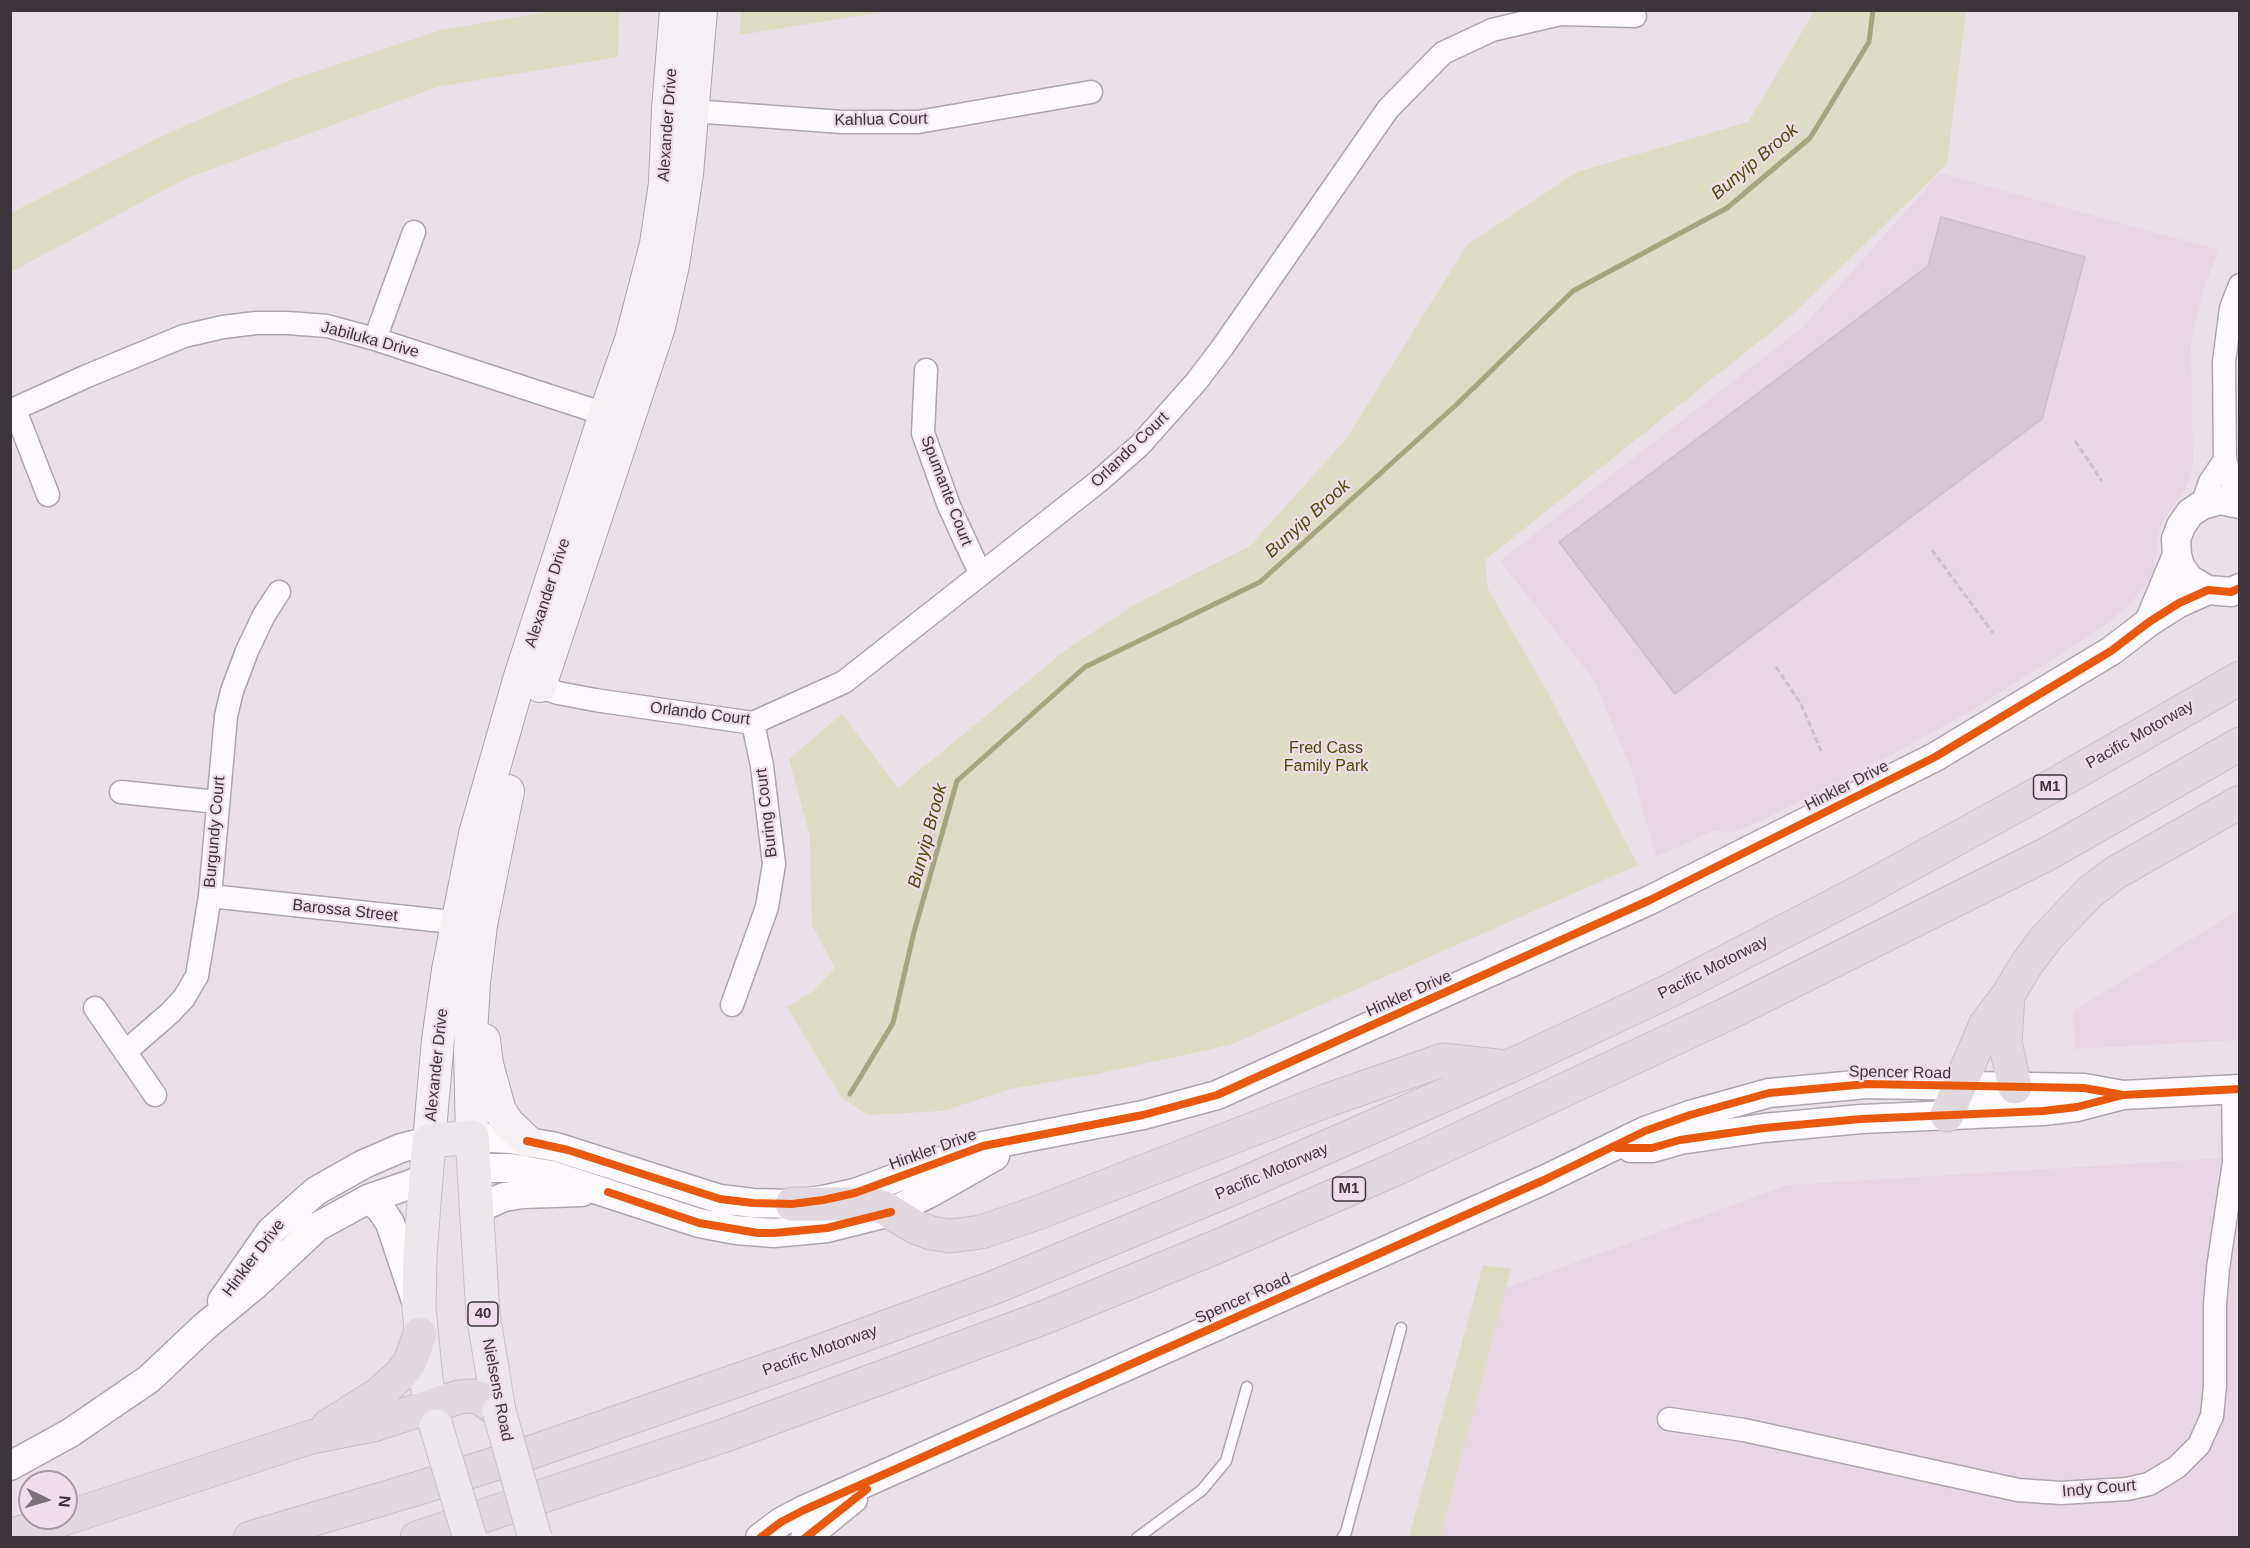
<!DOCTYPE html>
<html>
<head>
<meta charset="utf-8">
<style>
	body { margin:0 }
	#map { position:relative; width:2250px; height:1548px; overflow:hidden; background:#eae1e8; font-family:Arial,sans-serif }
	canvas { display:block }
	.frame { position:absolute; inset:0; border:12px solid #3c363b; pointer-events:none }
	.north { position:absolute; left:18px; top:1470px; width:60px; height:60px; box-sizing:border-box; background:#eeddea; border:2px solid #a79aa4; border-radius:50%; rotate:95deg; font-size:16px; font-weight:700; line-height:24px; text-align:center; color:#3c363b }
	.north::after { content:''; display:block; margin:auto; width:21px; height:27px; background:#797278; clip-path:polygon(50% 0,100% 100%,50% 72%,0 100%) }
</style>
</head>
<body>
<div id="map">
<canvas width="2250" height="1548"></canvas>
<div class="frame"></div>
<div class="north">N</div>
</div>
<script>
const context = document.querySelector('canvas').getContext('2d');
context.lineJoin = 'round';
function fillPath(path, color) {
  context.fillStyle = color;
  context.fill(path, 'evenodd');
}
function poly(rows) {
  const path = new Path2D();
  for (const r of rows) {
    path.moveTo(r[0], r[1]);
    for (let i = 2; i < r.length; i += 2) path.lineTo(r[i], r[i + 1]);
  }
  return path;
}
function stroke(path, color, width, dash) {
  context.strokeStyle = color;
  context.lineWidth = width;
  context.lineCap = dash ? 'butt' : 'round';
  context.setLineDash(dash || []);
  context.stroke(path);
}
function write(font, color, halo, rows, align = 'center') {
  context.font = font + ' Arial,sans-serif';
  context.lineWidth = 4.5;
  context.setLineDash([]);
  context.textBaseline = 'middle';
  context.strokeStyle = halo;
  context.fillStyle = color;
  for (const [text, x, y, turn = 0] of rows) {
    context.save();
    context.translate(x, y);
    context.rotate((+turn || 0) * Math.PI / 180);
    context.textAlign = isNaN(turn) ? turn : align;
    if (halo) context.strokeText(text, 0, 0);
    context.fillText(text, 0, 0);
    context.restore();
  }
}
fillPath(poly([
	[1940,173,2218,250,2203,292,2191,342,2193,461,2190,477,2185,490,2163,521,2159,531,2155,564,2152,576,2146,586,2126,608,2104,626,1973,710,1878,762,1763,820,1732,833,1715,830,1656,857,1632,771,1594,680,1500,561,1802,328],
	[2239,910,2239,1040,2075,1049,2073,1011],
	[2239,1157,2239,1537,1440,1538,1505,1288,1788,1185]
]), '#e7d6e3');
fillPath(poly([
	[558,10,619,11,618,57,437,87,187,178,11,272,11,213,164,135,291,80,441,30],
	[1815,10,1966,11,1947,164,1791,316,1485,560,1488,589,1547,691,1638,865,1230,1045,1092,1075,1010,1089,943,1111,868,1115,841,1097,787,1007,812,992,835,968,812,925,810,837,789,759,842,714,898,788,1067,649,1139,602,1250,546,1346,439,1467,245,1577,172,1748,122],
	[741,11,741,10,888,11,740,35],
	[1483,1265,1511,1269,1440,1537,1409,1537]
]), '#dddcc4');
stroke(poly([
	[850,1094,893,1023,914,932,957,781,1085,667,1260,582,1456,405,1573,291,1727,208,1810,138,1869,42,1873,10]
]), '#a6a67e', 5);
const building = poly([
	[1941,217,2085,257,2042,419,1675,694,1559,542,1928,266,1941,217]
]);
fillPath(building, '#d6c8d4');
stroke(building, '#c7c0c6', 1.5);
const service = poly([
	[1137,1538,1202,1490,1226,1461,1247,1387],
	[1342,1538,1346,1532,1401,1328]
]);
const minor = poly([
	[679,110,842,122,918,122,1091,92],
	[375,339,414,232],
	[926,370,923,433,949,506,980,573],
	[15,410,48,495],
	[10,411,87,376,184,336,223,327,256,323,288,323,327,326,375,339,620,419],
	[2239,504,2225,460,2224,362,2231,308,2240,285],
	[2202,505,2210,482,2225,460],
	[526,682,558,693,595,700,753,723,844,682,1099,481,1140,445,1196,382,1222,348,1388,109,1443,53,1492,30,1560,14,1635,16],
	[121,792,217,802],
	[210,896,471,924],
	[732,1005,767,907,774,864,762,766,753,723],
	[95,1008,155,1095],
	[125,1052,170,1013,184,998,197,976,210,896,226,716,232,691,247,651,264,615,279,592],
	[1669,1419,1744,1430,2018,1490,2061,1493,2127,1489,2149,1484,2177,1467,2199,1445,2212,1416,2215,1386,2215,1305,2218,1268,2234,1162,2233,1089]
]);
const tertiary = poly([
	[2208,590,2189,579,2180,566,2177,555,2176,539,2181,526,2190,513,2202,505,2220,500,2240,504],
	[2149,622,2177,555],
	[472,1137,511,1139,556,1147,720,1199,753,1203,792,1204,823,1200,855,1193,983,1146,1143,1115,1217,1095,1650,900,1935,757,2111,651,2149,622,2179,603,2208,590,2231,592,2240,588],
	[1631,1148,1652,1148,1680,1140,1764,1128,1861,1119,2043,1111,2077,1107,2123,1095,2240,1089],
	[474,1168,511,1168,551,1175,699,1223,736,1230,774,1233,827,1228,891,1212,930,1193,995,1156],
	[368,1199,380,1208,390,1223,415,1298],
	[477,1215,486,1205,504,1197,523,1194,582,1192],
	[222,1301,271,1231,316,1191,364,1164,401,1148,429,1141],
	[10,1466,70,1433,149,1379,204,1327,255,1285,317,1227,368,1199,426,1179],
	[760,1538,781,1522,804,1510,1544,1180,1645,1131,1690,1115,1769,1093,1867,1084,2084,1088,2123,1095],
	[805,1538,853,1499]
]);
const secondary = poly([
	[540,686,659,327,673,265,687,174,701,10],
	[484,1040,487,1064,500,1111,508,1123,527,1141],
	[472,1137,470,1051,474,983,481,925,508,791],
	[429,1141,438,1040,448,970,475,834,519,680,605,414,631,340,656,244,665,183,668,109,676,10]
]);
const primary = poly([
	[436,1426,426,1380,419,1308,420,1254,429,1141,472,1137,483,1314,499,1411]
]);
const motorway = poly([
	[2008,995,2005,1042,2015,1087],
	[1947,1115,1986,1024,2008,995,2026,965,2047,937,2090,892,2115,873,2240,802],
	[792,1204,872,1204,884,1208,915,1227,931,1233,950,1236,981,1232,1037,1213,1328,1100,1443,1060,1506,1067],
	[328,1426,379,1394,400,1375,410,1362,420,1334],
	[66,1518,311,1437,373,1425,459,1397,472,1396,480,1398,499,1411],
	[10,1536,66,1518],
	[250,1538,419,1488,535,1451,801,1358,995,1287,1238,1186,1508,1067,1669,991,1858,893,2052,786,2240,678],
	[417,1538,720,1437,1048,1316,1221,1245,1393,1170,1727,1014,2049,853,2240,744]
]);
stroke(service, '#ada6ac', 13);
stroke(minor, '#ada6ac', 25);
stroke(tertiary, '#ada6ac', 31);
stroke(secondary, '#ada6ac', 34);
stroke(primary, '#c6c1c5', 35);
stroke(motorway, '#c6c1c5', 35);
stroke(poly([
	[2075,441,2102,481],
	[1932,550,1993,633],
	[1776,667,1801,704,1821,751]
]), '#c6c3c5', 3, [6, 3]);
stroke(service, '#fcfafc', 10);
stroke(minor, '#fcfafc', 22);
stroke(tertiary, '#fcfafc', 28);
stroke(secondary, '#f4f0f3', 32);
stroke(primary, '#ece7eb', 33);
stroke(motorway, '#e2d9e0', 33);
const primaryBridge = poly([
	[499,1411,535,1538],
	[436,1426,470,1538]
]);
stroke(primaryBridge, '#c6c1c5', 35, []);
stroke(primaryBridge, '#ece7eb', 33);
stroke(poly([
	[527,1141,568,1150,720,1199,753,1203,792,1204,823,1200,855,1193,983,1146,1143,1115,1217,1095,1650,900,1935,757,2111,651,2149,622,2179,603,2208,590,2231,592,2240,588],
	[1617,1148,1652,1148,1680,1140,1764,1128,1861,1119,2043,1111,2077,1107,2123,1095,2240,1089],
	[608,1192,699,1223,758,1233,774,1233,827,1228,891,1212],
	[760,1538,781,1522,804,1510,1544,1180,1645,1131,1690,1115,1769,1093,1867,1084,2084,1088,2123,1095],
	[805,1538,867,1489]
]), '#e8590c', 8);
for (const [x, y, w] of [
	[2050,787,33],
	[1349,1189,33],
	[483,1314,30]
]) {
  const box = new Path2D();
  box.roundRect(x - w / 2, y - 12, w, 24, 4.5);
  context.fillStyle = '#eeddea';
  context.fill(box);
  stroke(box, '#3c363b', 1.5);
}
write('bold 15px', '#3c363b', null, [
	["M1",2050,787],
	["M1",1349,1189],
	["40",483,1314]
]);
write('16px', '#3c363b', '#eeddea', [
	["Kahlua Court",881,120,-1],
	["Alexander Drive",668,125,-86],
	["Jabiluka Drive",370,340,15],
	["Orlando Court",1130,450,-44],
	["Spumante Court",946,491,69],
	["Alexander Drive",548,593,-72],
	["Orlando Court",700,714,7],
	["Pacific Motorway",2140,735,-30],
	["Hinkler Drive",1847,786,-27],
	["Buring Court",767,813,-97],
	["Burgundy Court",215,832,-85],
	["Barossa Street",345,911,6],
	["Pacific Motorway",1713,968,-27],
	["Hinkler Drive",1409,994,-24],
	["Alexander Drive",437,1065,-84],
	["Spencer Road",1900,1073,1],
	["Hinkler Drive",933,1150,-20],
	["Pacific Motorway",1272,1172,-23],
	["Hinkler Drive",254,1258,-53],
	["Spencer Road",1243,1299,-24],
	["Pacific Motorway",820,1351,-20],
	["Nielsens Road",497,1390,79],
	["Indy Court",2099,1489,-5]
]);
write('16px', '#4a4d00', '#eeddea', [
	["Fred Cass",1326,749],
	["Family Park",1326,767]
]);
write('italic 18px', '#4b4e00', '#eeddea', [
	["Bunyip Brook",1755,162,-40],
	["Bunyip Brook",1308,519,-42],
	["Bunyip Brook",928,836,-75]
]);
</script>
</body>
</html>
